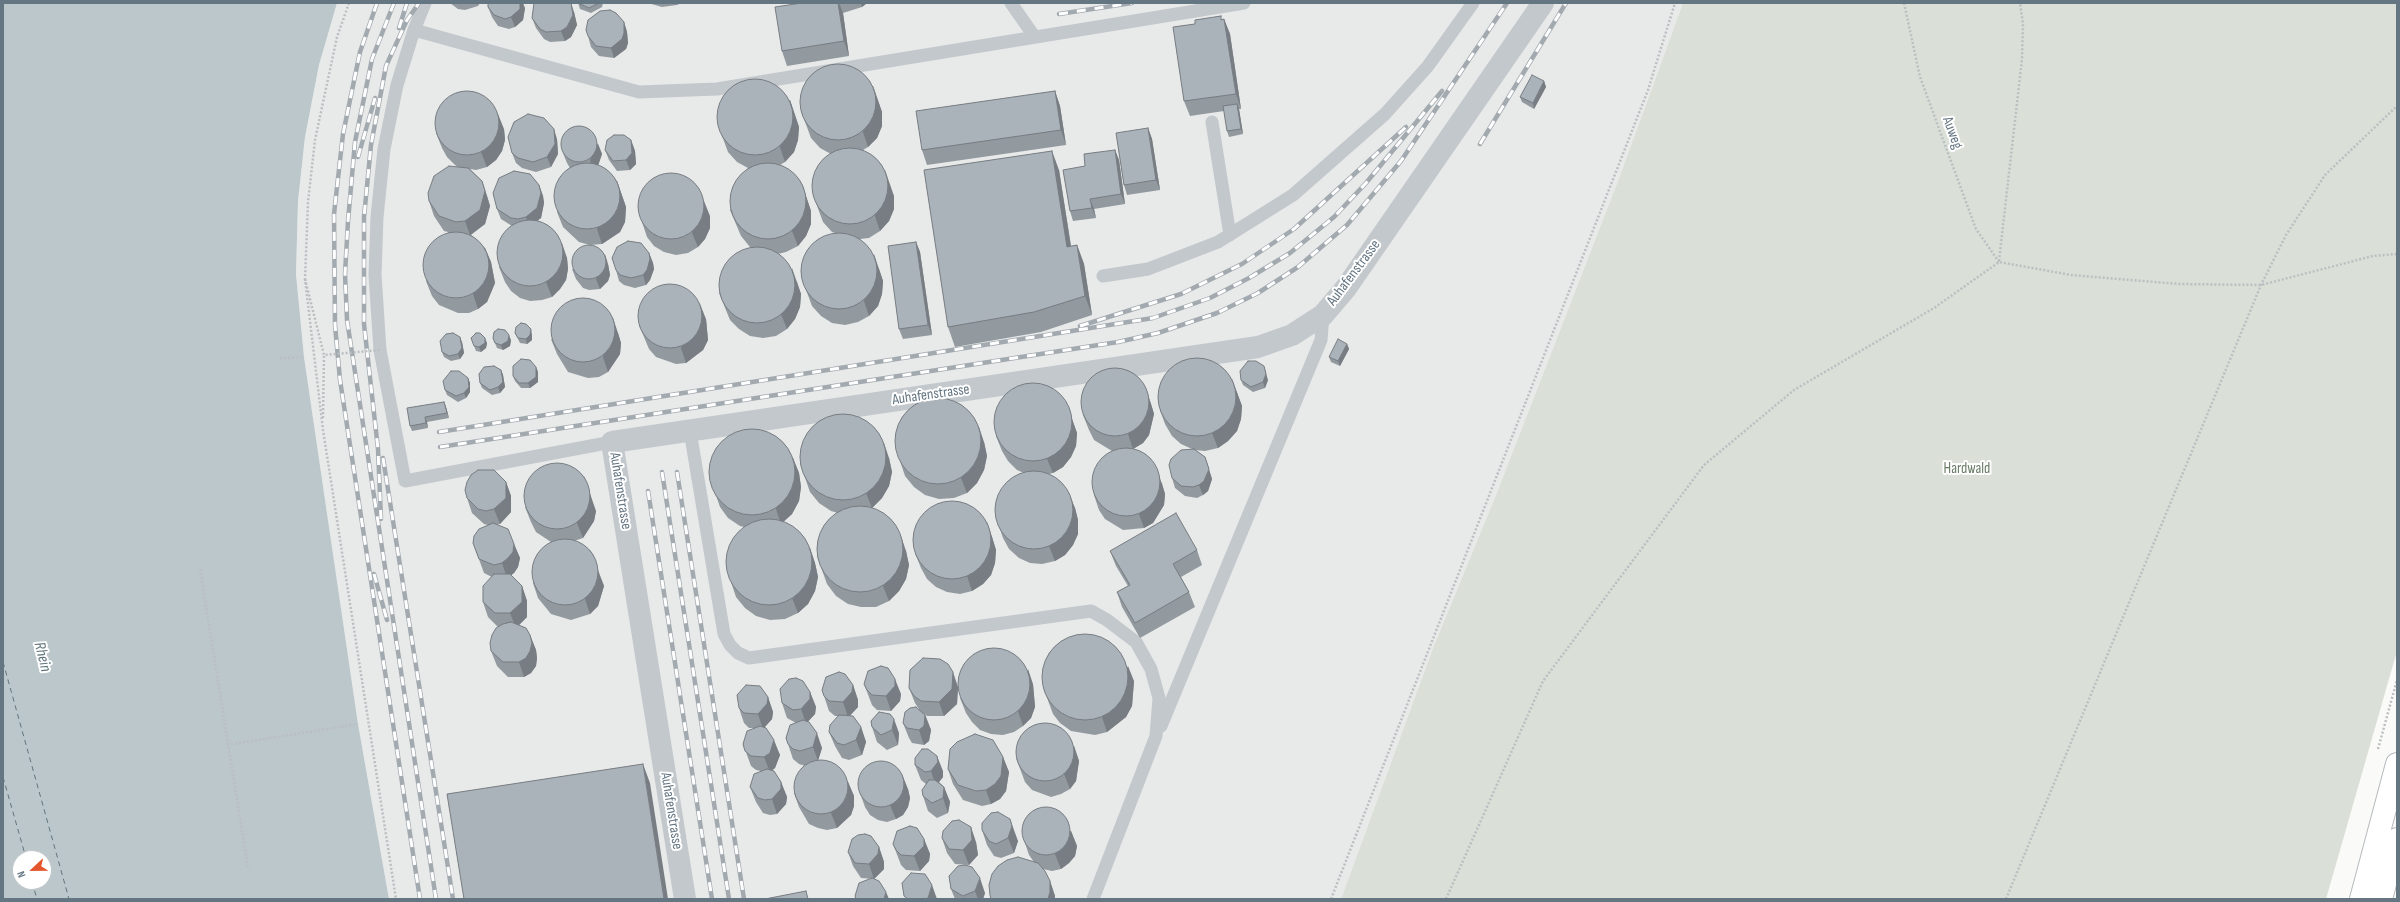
<!DOCTYPE html>
<html>
<head>
<meta charset="utf-8">
<style>
	body { margin:0 }
	#map { position:relative; width:2400px; height:902px; overflow:hidden; background:#fafaf8; font-family:"Sofia Sans Condensed",sans-serif }
	canvas { display:block }
	.frame { position:absolute; inset:0; border:4px solid #657683; pointer-events:none }
	.north { position:absolute; left:12px; top:850px; width:40px; height:40px; box-sizing:border-box; background:#fff; border:1px solid #c1c8cd; border-radius:50%; rotate:248deg; font-size:11px; font-weight:700; line-height:16px; text-align:center; color:#657683 }
	.north::after { content:''; display:block; margin:auto; width:14px; height:18px; background:#e4572e; clip-path:polygon(50% 0,100% 100%,50% 72%,0 100%) }
</style>
</head>
<body>
<div id="map">
<canvas width="2400" height="902"></canvas>
<div class="frame"></div>
<div class="north">N</div>
</div>
<script>
const context = document.querySelector('canvas').getContext('2d');
context.lineJoin = 'round';
function fillPath(path, color) {
  context.fillStyle = color;
  context.fill(path, 'evenodd');
}
function poly(rows) {
  const path = new Path2D();
  for (const r of rows) {
    if (r.length === 3) {
      path.moveTo(r[0] + r[2], r[1]);
      path.arc(r[0], r[1], r[2], 0, 2 * Math.PI);
      continue;
    }
    path.moveTo(r[0], r[1]);
    for (let i = 2; i < r.length; i += 2) path.lineTo(r[i], r[i + 1]);
  }
  return path;
}
function stroke(path, color, width, dash) {
  context.strokeStyle = color;
  context.lineWidth = width;
  context.lineCap = dash ? 'butt' : 'round';
  context.setLineDash(dash || []);
  context.stroke(path);
}
function write(font, color, halo, rows, align = 'center') {
  context.font = font + ' "Sofia Sans Condensed",sans-serif';
  context.lineWidth = 4;
  context.setLineDash([]);
  context.textBaseline = 'middle';
  context.strokeStyle = halo;
  context.fillStyle = color;
  for (const [text, x, y, turn = 0] of rows) {
    context.save();
    context.translate(x, y);
    context.rotate((+turn || 0) * Math.PI / 180);
    context.textAlign = isNaN(turn) ? turn : align;
    if (halo) context.strokeText(text, 0, 0);
    context.fillText(text, 0, 0);
    context.restore();
  }
}
fillPath(poly([
	[337,3,1683,3,1618,181,1496,495,1433,648,1341,899,389,899,358,724,304,357,296,274,298,201,305,137,319,65]
]), '#e8e9e9');
fillPath(poly([
	[1683,3,2397,3,2397,651,2326,899,1341,899,1433,648,1496,495,1618,181]
]), '#dadfd7');
fillPath(poly([
	[3,3,337,3,319,65,305,137,298,201,296,274,304,357,358,724,389,899,3,899],
	[20,858,44,858,44,882,20,882]
]), '#bbc7cb');
stroke(poly([
	[3,662,69,899],
	[3,777,26,858],
	[32,882,37,899]
]), '#60757c', 1, [5, 4]);
const primary = poly([
	[2361,899,2397,764],
	[2381,899,2397,839]
]);
stroke(primary, '#b5babe', 24);
stroke(poly([
	[349,3,337,37,315,140,308,202,305,279,323,430,396,899],
	[1904,3,1920,77,1976,229,1999,262],
	[1999,261,2022,59,2023,24,2020,3],
	[280,358,304,357],
	[323,418,324,355],
	[200,569,248,868],
	[227,745,358,724],
	[2378,749,2397,680],
	[1331,899,1648,90,1675,3],
	[1446,899,1543,681,1704,465,1794,390,1934,308,1999,262,2071,275,2179,284,2261,285,2373,256,2397,254],
	[2006,899,2261,285,2286,235,2325,175,2397,106]
]), '#bbbfc2', 2.5, [2, 2]);
stroke(poly([
	[1011,3,1034,36],
	[414,30,425,3],
	[1212,122,1230,235],
	[1103,276,1148,269,1218,242,1293,195,1385,114,1428,66,1473,3],
	[690,431,724,634,730,645,738,653,749,658,1091,611,1107,620,1136,642,1151,669,1159,698,1156,736,1093,899],
	[612,442,405,481,380,350,375,275,377,217,384,149,397,85,414,30,639,92,717,89,1244,3],
	[1161,726,1321,340,1323,315]
]), '#c3c8cc', 13);
stroke(poly([
	[685,899,612,442,1258,347,1292,335,1323,315,1346,288,1543,3]
]), '#c3c8cc', 22);
stroke(primary, '#fff', 22);
const rail = poly([
	[377,3,360,52,343,134,334,214,335,325,340,380,420,899],
	[394,3,372,59,355,142,348,221,345,274,347,320,436,899],
	[1059,14,1132,3],
	[399,28,407,3],
	[1480,144,1566,3],
	[358,157,375,98],
	[1080,326,1181,294,1242,264,1294,229,1406,127],
	[439,432,1153,318,1210,298,1249,278,1290,253,1334,217,1366,183,1442,91],
	[440,447,1118,342,1158,333,1217,313,1258,293,1298,267,1347,225,1401,161,1507,3],
	[383,458,453,899],
	[662,472,729,899],
	[677,472,744,899],
	[648,491,712,899],
	[381,519,378,449,364,324,364,217,371,145,386,66,407,20,419,3],
	[374,574,387,620]
]);
stroke(rail, '#a2aab0', 4.5);
stroke(rail, '#fff', 3, [9]);
stroke(poly([
	[305,279,324,355,380,350]
]), '#bbbfc2', 2.5, [2, 2]);
fillPath(poly([
	[450,3,480,3,478,6,465,10,458,9],
	[578,3,603,3,602,7,591,13,580,9],
	[648,3,682,3,677,5,662,7],
	[802,3,867,3,862,7,843,13,849,56,787,66,782,51],
	[488,7,525,8,523,20,515,27,509,29,498,26,492,17],
	[574,12,577,25,571,37,565,41,550,42,544,39,536,28,532,18],
	[1222,19,1224,19,1230,34,1241,109,1239,109,1243,134,1229,137,1227,131,1224,111,1190,116,1184,101],
	[624,22,627,32,628,43,626,49,614,58,599,56,591,47,588,36],
	[1544,81,1546,87,1534,109,1522,102,1520,97],
	[873,86,882,112,882,126,877,138,868,147,863,150,894,196,894,209,889,221,880,231,869,238,860,239,879,269,883,281,882,294,878,306,869,316,858,322,845,325,832,323,821,316,812,306,802,279,835,233,832,232,823,222,813,195,831,154,820,148,811,138,801,111],
	[1055,91,1060,106,1066,145,927,165,922,150],
	[790,100,799,127,798,140,794,152,785,162,780,165,802,184,811,211,811,224,806,236,798,246,786,252,778,254,797,282,801,294,800,307,795,319,787,329,776,336,763,338,750,336,739,329,730,320,719,293,750,247,741,236,730,210,748,168,737,162,728,152,718,125],
	[1148,128,1152,139,1160,190,1127,195,1124,185],
	[504,129,505,140,502,151,496,160,487,167,476,170,470,169,482,181,487,196,490,206,485,224,471,235,485,248,491,262,495,283,487,302,478,309,469,313,458,313,439,305,432,296,426,281,448,232,444,231,434,216,429,201,458,167,455,165,447,157,442,148,436,133],
	[557,139,558,154,551,167,536,172,522,168,516,163,512,153],
	[631,140,635,151,636,164,630,170,617,171,609,160,605,150],
	[598,144,602,154,598,165,617,181,626,207,625,222,620,232,602,244,590,245,579,242,563,227,557,212,570,168,567,163,563,153],
	[1115,150,1119,160,1125,204,1094,209,1096,218,1073,221,1070,211,1085,166],
	[1059,170,1071,246,1077,245,1084,264,1092,315,1041,332,955,347,948,327],
	[539,185,543,196,544,203,541,218,538,220,567,258,568,269,566,280,560,289,552,297,542,300,530,301,520,298,511,291,505,282,499,267,512,226,501,219,497,209],
	[710,216,710,228,705,239,698,247,688,253,676,255,664,252,654,246,647,237,642,222],
	[916,242,920,252,932,335,903,339,899,329],
	[649,253,653,263,654,269,650,280,646,285,635,288,624,285,619,281,616,270],
	[608,264,610,275,608,281,600,289,589,290,583,288,576,279,572,269],
	[706,319,708,340,703,350,686,363,676,364,656,357,649,349,639,325],
	[515,333,532,335,532,340,527,344,520,343],
	[618,333,621,343,620,354,608,372,599,377,588,378,568,372,557,354,551,339],
	[471,338,487,343,486,348,481,352,476,351],
	[493,338,511,340,510,346,503,350,497,348],
	[462,342,464,353,460,359,451,361,444,357,442,352],
	[1347,344,1349,349,1340,366,1331,362,1329,357],
	[536,367,538,372,538,382,530,388,521,388,515,381,513,376],
	[501,370,503,375,505,387,500,393,492,395,482,388,480,383],
	[468,378,470,383,470,392,466,398,458,402,447,395,445,390],
	[1232,379,1242,406,1241,419,1237,431,1228,441,1218,448,1205,451,1195,450,1205,457,1212,479,1208,491,1203,495,1197,498,1185,496,1175,488,1172,478,1192,449,1181,444,1172,436,1165,424,1160,410],
	[1241,380,1268,380,1265,388,1253,392,1243,385],
	[1146,389,1151,404,1154,414,1149,435,1143,443,1133,449,1162,483,1165,494,1164,505,1153,523,1144,528,1123,530,1105,519,1099,510,1094,495,1114,451,1112,451,1094,440,1089,430,1083,415],
	[444,402,446,407,449,418,427,422,428,428,412,431,410,426],
	[1067,405,1077,433,1076,446,1071,457,1063,467,1053,473,1049,474,1075,508,1078,520,1078,534,1073,545,1065,555,1055,561,1042,564,1030,563,1019,558,1009,549,1003,538,998,523,1024,473,1017,470,1008,461,1002,451,996,436],
	[984,442,987,456,984,470,977,483,967,493,954,498,939,499,925,495,914,487,905,476,900,461],
	[793,458,799,473,801,487,799,501,792,514,783,522,810,548,815,563,818,577,815,591,808,604,798,613,785,619,770,620,756,616,745,608,736,597,731,582,744,527,740,526,728,518,720,507,710,478],
	[889,458,892,472,889,486,882,498,872,508,906,551,909,565,906,579,899,591,889,601,876,607,861,607,848,604,836,596,827,584,817,556,838,513,831,511,819,503,810,492,800,463],
	[506,482,511,496,511,512,500,524,498,524,514,544,520,558,518,567,514,573,511,575,522,586,527,601,527,617,519,625,530,635,536,650,537,658,536,666,531,673,524,677,508,677,497,666,491,651,498,627,488,617,483,602,492,577,484,573,473,543,488,525,484,524,472,513,467,498],
	[525,507,596,511,594,521,583,538,574,541,591,551,604,586,598,606,590,614,571,620,551,614,538,598,533,583,551,542,536,532,531,522],
	[987,522,992,537,996,550,995,563,991,575,983,584,972,591,960,594,947,592,936,587,927,579,921,568,915,553],
	[1197,550,1202,565,1181,577,1189,592,1195,607,1140,638,1122,607,1117,592,1128,586,1116,566,1110,551],
	[1134,681,1132,706,1126,717,1107,732,1095,735,1071,731,1060,723,1053,714,1043,687],
	[864,684,901,694,900,701,891,711,877,710,872,705],
	[1033,684,1035,707,1031,718,1023,726,1014,732,1003,735,991,734,980,730,972,722,966,713,960,698],
	[853,685,858,700,858,707,850,716,861,727,866,742,862,755,849,760,842,758,835,746,829,732,838,716,835,716,829,711,822,690],
	[958,687,957,704,944,716,927,716,925,714,931,730,929,741,924,745,912,743,909,738,903,723,919,709,915,703,909,688],
	[810,692,816,707,815,714,808,722,822,748,818,760,848,782,854,796,854,806,851,815,837,828,827,830,818,828,809,824,799,807,794,793,805,766,799,764,793,759,786,738,796,723,787,718,782,703],
	[768,697,773,712,772,719,764,728,780,755,775,768,772,770,781,782,787,797,786,804,777,814,770,815,763,813,756,802,750,787,761,771,756,770,751,766,743,744,755,728,749,728,744,723,739,708],
	[871,721,899,733,898,745,887,750,877,742,872,727],
	[1074,746,1079,761,1076,781,1070,789,1061,794,1051,797,1032,790,1025,782,1016,758],
	[1003,757,1009,772,1006,791,1000,799,991,804,982,806,963,800,953,784,948,769],
	[915,765,943,771,943,777,939,782,944,787,950,802,948,813,937,818,928,811,923,796,926,784,921,780],
	[908,789,910,798,908,807,903,815,896,819,887,822,878,820,870,815,865,807,860,793],
	[982,830,1018,841,1014,853,1001,858,994,856,987,845],
	[1071,831,1077,846,1075,856,1069,863,1061,869,1052,871,1043,869,1050,881,1055,896,1055,899,991,899,1034,862,1029,855,1024,840],
	[942,838,976,842,978,855,969,865,955,864,947,853],
	[924,839,930,854,929,861,920,871,906,870,901,865,893,844],
	[879,847,884,862,884,869,874,879,861,878,853,866,848,852],
	[949,876,985,893,983,899,955,899,951,889]
]), '#929a9f');
fillPath(poly([
	[520,3,523,3,525,8,523,20,515,27,511,17],
	[571,3,574,12,577,25,571,37,565,41,561,31],
	[838,3,839,3,843,13,849,56,844,41],
	[861,3,867,3,862,7],
	[1224,19,1230,34,1241,109,1236,94],
	[624,22,627,32,628,43,626,49,614,58,611,48],
	[1544,81,1546,87,1534,109,1533,103],
	[873,86,882,112,882,126,877,138,868,147,863,132],
	[1055,91,1060,106,1066,145,1061,130],
	[790,100,799,127,798,140,794,152,785,162,780,147],
	[1237,104,1239,109,1243,134,1241,129],
	[498,114,504,129,505,140,502,151,496,160,487,167,481,152],
	[1148,128,1152,139,1160,190,1156,180],
	[554,129,557,139,558,154,551,167,547,157],
	[631,140,635,151,636,164,630,170,626,160],
	[598,144,602,154,598,166,593,170,590,160],
	[1115,150,1119,160,1125,204,1121,194],
	[1052,151,1059,170,1074,266,1067,247],
	[885,170,894,196,894,209,889,221,880,231,875,216],
	[482,181,487,196,490,206,485,224,470,235,465,221],
	[617,181,626,207,625,222,620,232,602,244,597,229],
	[802,184,811,211,811,224,806,236,798,246,792,231],
	[539,185,543,196,544,203,541,218,529,227,526,217],
	[1090,199,1094,209,1096,218,1092,208],
	[704,201,710,216,710,228,705,239,698,247,692,233],
	[916,242,920,252,932,335,928,325],
	[562,243,567,258,568,269,566,280,560,289,552,297,546,282],
	[1077,245,1084,264,1092,315,1085,296],
	[485,248,491,262,495,283,487,302,478,309,473,294],
	[649,253,653,263,654,269,650,280,646,285,643,275],
	[605,254,608,264,610,275,608,281,600,289,596,279],
	[874,254,883,281,882,294,878,306,869,316,864,301],
	[792,268,801,294,800,307,795,319,787,329,781,314],
	[700,304,706,319,708,340,703,350,686,363,681,348],
	[613,318,618,333,621,343,620,354,608,372,603,357],
	[531,329,532,335,532,340,527,344,526,339],
	[509,335,511,340,510,346,503,350,501,345],
	[460,337,462,342,464,353,460,359,458,354],
	[485,338,487,343,486,348,481,352,479,347],
	[1347,344,1349,349,1340,366,1338,361],
	[1264,366,1268,380,1265,388,1263,382],
	[536,367,538,372,538,382,530,388,528,383],
	[501,370,503,375,505,387,500,393,498,387],
	[468,378,470,383,470,392,466,398,464,393],
	[1232,379,1242,406,1241,419,1237,431,1228,441,1218,448,1212,433],
	[1146,389,1151,404,1154,414,1149,435,1143,443,1133,449,1128,434],
	[444,402,446,407,449,418,447,413],
	[1067,405,1077,433,1076,446,1071,457,1063,467,1053,473,1047,459],
	[425,417,427,422,428,428,426,423],
	[979,427,984,442,987,456,984,470,977,483,967,493,961,478],
	[884,443,889,458,892,472,889,486,882,498,872,508,866,493],
	[1205,457,1212,479,1208,491,1203,495,1199,485],
	[793,458,799,473,801,487,799,501,792,514,781,524,776,509],
	[1157,469,1165,494,1164,505,1153,523,1144,528,1139,514],
	[584,476,596,511,594,521,583,538,577,523],
	[506,482,511,496,511,512,500,524,494,509],
	[1069,493,1075,508,1078,520,1078,534,1073,545,1065,555,1055,561,1049,546],
	[987,522,992,537,996,550,995,563,991,575,983,584,972,591,967,576],
	[901,536,906,551,909,565,906,579,899,591,889,601,883,586],
	[514,544,520,558,518,567,514,573,507,578,502,563],
	[810,548,815,563,818,577,815,591,808,604,798,613,792,598],
	[598,571,604,586,598,606,590,614,585,599],
	[522,586,527,601,527,617,516,628,510,613],
	[530,635,536,650,537,658,536,666,531,673,524,677,519,662],
	[1128,666,1134,681,1132,706,1126,717,1107,732,1102,717],
	[1028,669,1033,684,1035,707,1031,718,1023,726,1018,711],
	[953,672,958,687,957,704,944,716,939,702],
	[895,679,901,694,900,701,891,711,886,696],
	[853,685,858,700,858,707,848,717,843,702],
	[810,692,816,707,815,714,806,723,801,709],
	[768,697,773,712,772,719,763,729,758,714],
	[925,715,931,730,929,741,924,745,919,730],
	[894,719,899,733,898,745,892,730],
	[861,727,866,742,862,755,856,740],
	[817,733,822,748,818,761,813,747],
	[774,740,780,755,775,768,770,772,764,757],
	[1074,746,1079,761,1076,781,1070,789,1064,774],
	[937,756,943,771,943,777,936,786,931,771],
	[1003,757,1009,772,1006,791,1000,799,991,804,986,790],
	[643,764,650,783,668,899,664,899],
	[902,774,908,789,910,798,908,807,903,815,896,819,890,805],
	[781,782,787,797,786,804,777,814,772,799],
	[848,782,854,796,854,806,851,815,837,828,831,813],
	[944,787,950,802,948,813,943,798],
	[1010,819,1018,841,1014,853,1008,838],
	[971,827,976,842,978,855,969,865,963,850],
	[1071,831,1077,846,1075,856,1069,863,1061,869,1055,854],
	[924,839,930,854,929,861,920,871,914,856],
	[879,847,884,862,884,869,874,879,869,864],
	[980,878,985,893,983,899,978,899,975,891],
	[1050,881,1055,896,1055,899,1048,899],
	[932,885,937,899,928,899,928,898],
	[886,892,889,899,884,899]
]), '#777d82');
const building = poly([
	[488,3,520,3,520,9,511,17,505,19,494,15,488,7,488,3],
	[534,3,571,3,573,15,567,27,561,31,546,32,540,29,532,18,534,3],
	[578,3,599,3,589,8,578,3],
	[802,3,838,3,844,41,782,51,775,7,802,3],
	[610,10,616,13,624,22,624,33,622,39,611,48,596,46,588,36,586,30,588,20,600,11,610,10],
	[1221,16,1221,20,1224,19,1236,94,1184,101,1173,27,1195,24,1195,20,1221,16],
	[838,102,38],
	[1532,75,1544,81,1533,103,1520,97,1532,75],
	[755,117,38],
	[467,123,32],
	[1055,91,1061,130,922,150,916,111,1055,91],
	[1237,104,1241,129,1227,131,1223,106,1237,104],
	[528,114,544,118,554,129,555,144,547,157,533,162,518,158,512,153,508,137,514,122,528,114],
	[579,144,18],
	[1148,128,1156,180,1124,185,1116,133,1148,128],
	[614,135,624,135,631,140,632,153,626,160,613,161,605,150,607,140,614,135],
	[850,186,38],
	[1115,150,1121,194,1090,199,1092,208,1070,211,1063,170,1085,166,1084,154,1115,150],
	[1052,151,1067,247,1077,245,1085,296,1034,312,948,327,924,170,1052,151],
	[768,201,38],
	[587,196,33],
	[449,166,468,168,482,181,485,191,480,210,465,221,456,222,439,216,429,201,428,193,434,176,449,166],
	[514,171,530,174,539,185,541,193,537,208,526,217,518,219,511,218,497,209,493,193,499,178,514,171],
	[671,206,33],
	[530,253,33],
	[456,265,33],
	[839,271,38],
	[628,241,641,243,649,253,650,259,647,270,643,275,631,278,620,275,616,270,612,258,617,247,628,241],
	[916,242,928,325,899,329,888,246,916,242],
	[589,262,17],
	[757,285,38],
	[670,316,32],
	[583,330,32],
	[521,323,526,324,531,329,530,335,526,339,518,338,515,333,516,327,521,323],
	[498,329,505,330,509,335,508,341,501,345,495,343,493,338,494,332,498,329],
	[453,333,460,337,462,348,458,354,449,356,442,352,440,341,446,334,453,333],
	[476,333,480,333,485,338,485,343,479,347,474,346,471,338,476,333],
	[1338,339,1347,344,1338,361,1329,357,1338,339],
	[1197,397,39],
	[521,359,530,360,536,367,536,377,528,383,519,383,513,376,513,366,521,359],
	[1248,361,1256,361,1264,366,1266,374,1263,382,1251,387,1241,380,1240,371,1248,361],
	[494,366,501,370,503,382,498,387,490,390,480,383,479,374,484,367,494,366],
	[1115,402,34],
	[451,371,459,371,468,378,469,387,464,393,456,396,445,390,443,381,451,371],
	[1033,422,39],
	[938,441,43],
	[444,402,447,413,425,417,426,423,410,426,407,408,444,402],
	[843,457,43],
	[752,472,43],
	[1126,482,34],
	[1194,449,1205,457,1209,469,1204,481,1199,485,1193,487,1181,486,1172,478,1169,465,1171,459,1181,450,1194,449],
	[557,496,33],
	[478,470,494,470,506,482,506,498,494,509,486,511,478,509,467,498,465,490,467,482,471,475,478,470],
	[1034,510,39],
	[952,540,39],
	[860,549,43],
	[1176,513,1197,550,1173,564,1189,592,1135,623,1117,592,1130,585,1110,551,1176,513],
	[769,562,43],
	[493,523,508,529,514,544,513,552,508,558,502,563,494,565,479,559,473,543,474,536,479,529,493,523],
	[565,572,33],
	[494,574,510,574,522,586,522,602,510,613,495,613,483,602,483,586,494,574],
	[511,622,526,628,530,635,532,643,530,651,526,658,519,662,503,662,491,651,490,643,492,635,496,628,503,624,511,622],
	[1085,677,43],
	[994,684,36],
	[923,658,940,659,948,664,953,672,952,689,939,702,921,701,914,696,909,688,910,670,923,658],
	[881,666,888,668,895,679,895,686,886,696,872,695,867,690,864,684,868,671,881,666],
	[839,672,845,674,853,685,852,692,843,702,829,701,824,696,822,690,826,677,839,672],
	[796,678,803,681,810,692,810,699,801,709,793,710,782,703,780,689,789,679,796,678],
	[746,685,760,686,768,697,767,704,758,714,744,713,739,708,737,695,746,685],
	[916,707,925,715,924,726,919,730,907,728,903,723,905,712,910,708,916,707],
	[879,712,890,714,894,719,892,730,881,735,872,727,871,721,879,712],
	[839,715,853,716,861,727,856,740,844,745,837,743,829,732,830,725,839,715],
	[803,720,809,722,817,733,813,747,800,751,793,749,788,744,786,738,790,725,803,720],
	[1045,752,29],
	[760,726,766,728,774,740,770,753,764,757,751,756,745,751,743,744,747,731,760,726],
	[975,734,993,740,1003,757,1001,776,995,784,986,790,976,791,958,785,948,769,950,749,957,742,975,734],
	[922,749,928,749,937,756,938,762,931,771,925,772,915,765,915,758,922,749],
	[821,787,27],
	[881,784,23],
	[643,764,664,899,464,899,447,794,643,764],
	[767,769,774,771,781,782,781,789,772,799,765,800,758,798,750,787,754,774,767,769],
	[929,780,935,780,944,787,943,798,932,803,923,796,922,790,929,780],
	[1046,831,24],
	[998,812,1010,819,1012,826,1008,838,996,844,989,841,982,830,982,823,991,813,998,812],
	[959,820,971,827,972,840,963,850,949,849,942,838,943,831,952,821,959,820],
	[910,826,917,828,924,839,924,846,914,856,901,855,896,850,893,844,897,831,910,826],
	[865,834,871,836,879,847,878,854,869,864,855,863,848,852,852,839,858,835,865,834],
	[1018,857,1038,863,1045,871,1050,881,1050,892,1048,899,991,899,990,895,989,885,992,874,998,866,1007,860,1018,857],
	[965,865,972,867,980,878,975,891,963,896,951,889,949,876,958,866,965,865],
	[911,873,925,874,932,885,928,898,926,899,908,899,904,896,902,883,911,873],
	[872,878,879,881,886,892,884,899,856,899,855,896,859,883,872,878],
	[806,891,808,899,765,899,806,891]
]);
fillPath(building, '#aab3b9');
stroke(building, '#777d82', 1);
write('15px', '#657683', '#fff', [
	["Auweg",1952,133,70],
	["Auhafenstrasse",1354,273,-53],
	["Auhafenstrasse",931,395,-8],
	["Auhafenstrasse",620,491,81],
	["Auhafenstrasse",671,811,81]
]);
write('15px', '#687a64', '#fff', [
	["Hardwald",1967,469]
]);
write('italic 16px', '#60757c', '#fff', [
	["Rhein",42,657,76]
]);
</script>
</body>
</html>
